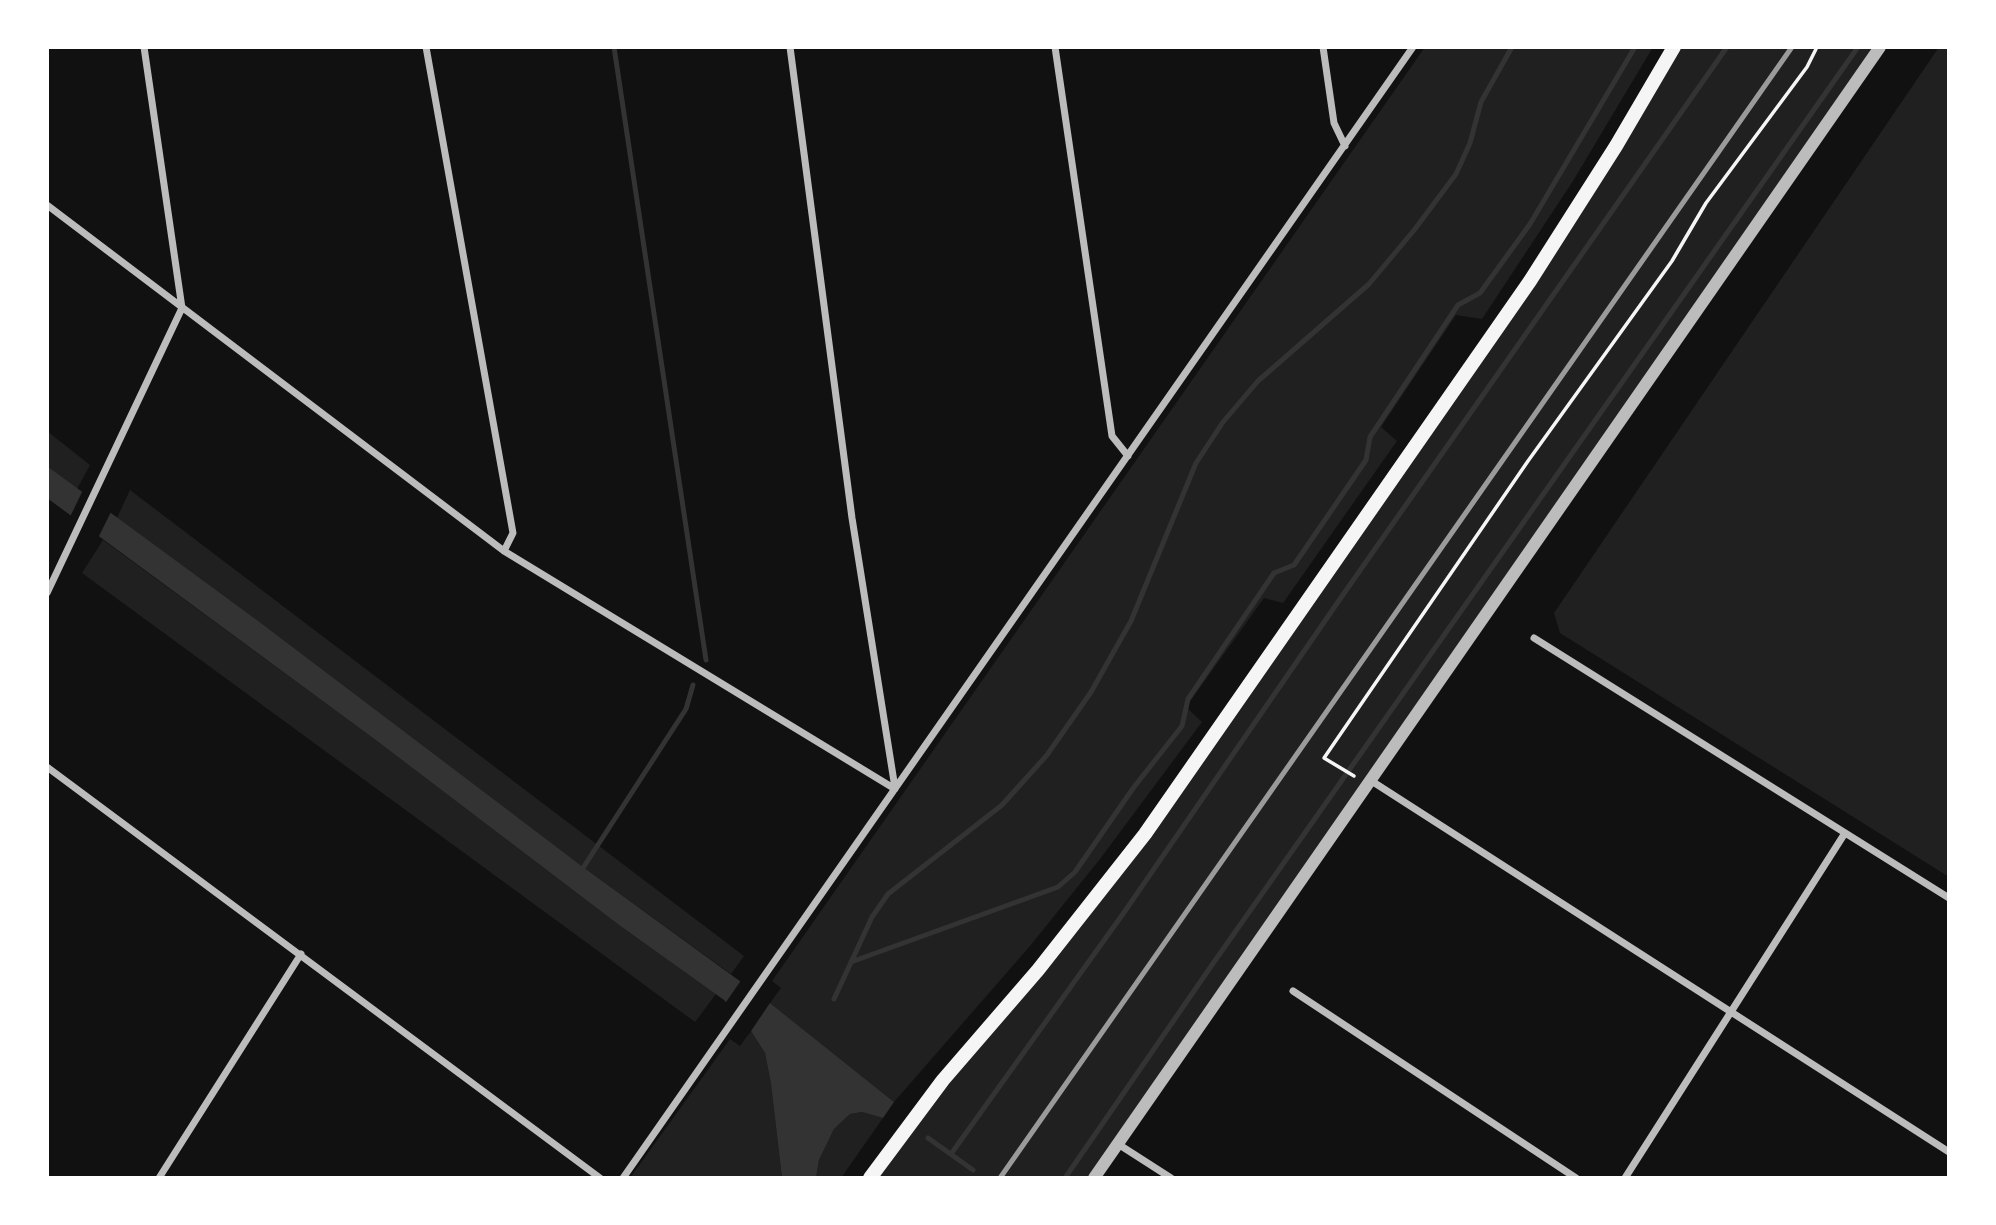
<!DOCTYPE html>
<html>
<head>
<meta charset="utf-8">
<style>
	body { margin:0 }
	#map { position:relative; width:1996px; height:1225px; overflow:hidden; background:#111; font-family:"Golos Text",sans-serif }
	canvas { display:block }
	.frame { position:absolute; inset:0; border:49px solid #fff; pointer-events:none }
</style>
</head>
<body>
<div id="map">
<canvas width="1996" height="1225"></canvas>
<div class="frame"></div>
</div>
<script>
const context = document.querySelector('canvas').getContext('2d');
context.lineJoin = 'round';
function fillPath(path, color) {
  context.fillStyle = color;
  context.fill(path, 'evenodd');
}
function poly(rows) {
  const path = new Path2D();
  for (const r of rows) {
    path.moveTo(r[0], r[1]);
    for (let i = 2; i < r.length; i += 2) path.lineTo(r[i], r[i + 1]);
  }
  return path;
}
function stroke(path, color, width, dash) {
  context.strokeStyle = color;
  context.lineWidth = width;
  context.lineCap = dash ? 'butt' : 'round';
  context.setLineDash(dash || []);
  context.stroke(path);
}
fillPath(poly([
	[1425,47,1653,47,1573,181,1482,319,1456,315,1381,427,1397,441,1283,603,1264,598,1186,707,1202,722,1100,859,1030,946,894,1102,770,1003,781,988,772,981],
	[1674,47,1880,47,1094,1178,870,1178,1088,910,1530,281],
	[1939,47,1949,47,1949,877,1560,633,1554,613],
	[47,431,90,465,77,489,47,466],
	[130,490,744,956,731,974,583,867,117,518],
	[103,540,377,741,619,925,716,994,695,1022,82,573],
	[751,1031,765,1053,771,1084,782,1178,630,1178,730,1039,740,1046],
	[862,1112,883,1118,841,1178,816,1178,819,1160,834,1129,850,1114]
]), '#202020');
fillPath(poly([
	[47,466,258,621,583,867,770,1003,894,1102,883,1118,862,1112,850,1114,834,1129,819,1160,816,1178,782,1178,771,1084,765,1053,751,1031,724,1000,619,925,377,741,47,498]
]), '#333');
fillPath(poly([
	[83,490,112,510,97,540,69,519],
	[742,979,772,1000,749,1034,724,1005]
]), '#111');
stroke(poly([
	[614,47,706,660],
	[581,871,686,709,693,685],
	[851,962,1058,887,1075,872,1134,787,1182,726,1188,699,1274,573,1294,565,1366,460,1370,437,1458,305,1480,293,1530,224,1635,47],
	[834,999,872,917,888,894,1002,805,1047,755,1091,692,1131,621,1196,463,1223,422,1258,381,1369,284,1415,229,1456,174,1470,143,1481,102,1512,47],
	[928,1138,973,1170],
	[951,1154,1125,911,1340,599,1727,47],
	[1065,1178,1214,962,1858,47]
]), '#333', 5);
stroke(poly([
	[1354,776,1324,758,1528,461,1672,261,1706,203,1807,67,1817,47]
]), '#f5f5f5', 3.5);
stroke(poly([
	[426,47,513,533,504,551],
	[790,47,852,518,895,788],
	[1055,47,1112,436,1128,456],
	[1323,47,1334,123,1345,146],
	[47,205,504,551,895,789],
	[47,593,182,308,144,47],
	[1534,638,1949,898],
	[47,767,600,1178],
	[1370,780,1949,1152],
	[1293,991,1576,1178],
	[1118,1144,1171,1178],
	[159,1178,301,954],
	[623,1178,1413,47],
	[1625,1178,1845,833]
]), '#bcbcbc', 7);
stroke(poly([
	[1094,1178,1880,47]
]), '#bcbcbc', 12);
stroke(poly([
	[870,1178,943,1080,1038,970,1145,834,1530,281,1616,146,1674,47]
]), '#f5f5f5', 14);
stroke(poly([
	[1000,1178,1792,47]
]), '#9a9a9a', 5);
</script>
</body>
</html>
